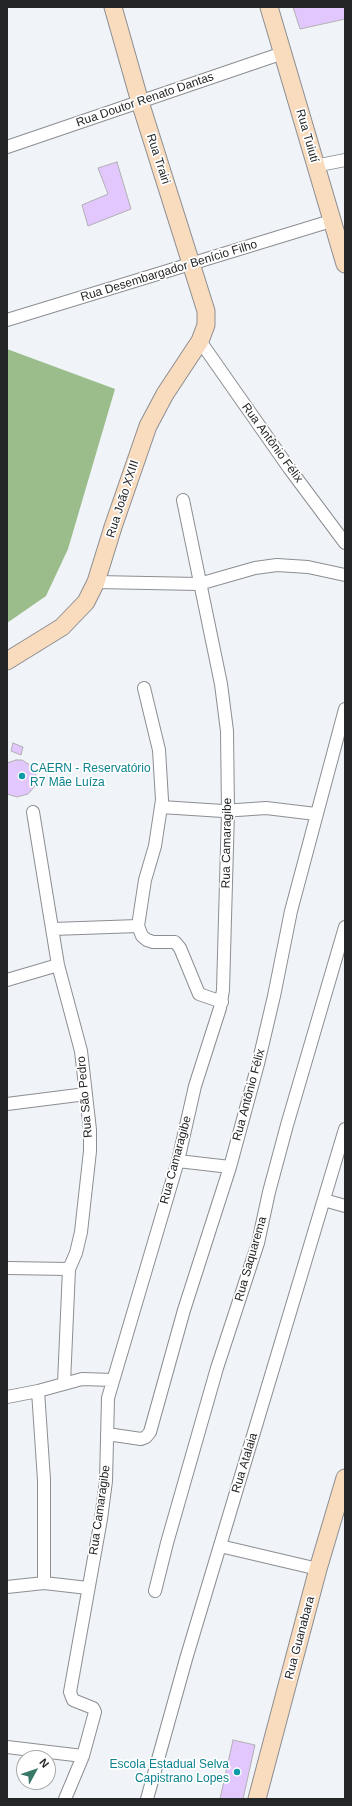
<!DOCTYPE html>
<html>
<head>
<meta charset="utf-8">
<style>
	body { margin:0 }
	#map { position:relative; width:352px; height:1806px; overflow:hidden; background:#f0f3f7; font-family:Helvetica,sans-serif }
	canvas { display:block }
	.frame { position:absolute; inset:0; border:8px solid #242526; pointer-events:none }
	.north { position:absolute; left:16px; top:1750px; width:40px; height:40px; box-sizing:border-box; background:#fff; border:1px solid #a7a8a8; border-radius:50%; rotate:50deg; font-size:11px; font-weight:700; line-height:16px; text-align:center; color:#242526 }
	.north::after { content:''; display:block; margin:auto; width:14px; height:18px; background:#397967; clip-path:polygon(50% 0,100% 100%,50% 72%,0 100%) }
</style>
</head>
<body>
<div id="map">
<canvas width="352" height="1806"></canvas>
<div class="frame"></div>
<div class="north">N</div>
</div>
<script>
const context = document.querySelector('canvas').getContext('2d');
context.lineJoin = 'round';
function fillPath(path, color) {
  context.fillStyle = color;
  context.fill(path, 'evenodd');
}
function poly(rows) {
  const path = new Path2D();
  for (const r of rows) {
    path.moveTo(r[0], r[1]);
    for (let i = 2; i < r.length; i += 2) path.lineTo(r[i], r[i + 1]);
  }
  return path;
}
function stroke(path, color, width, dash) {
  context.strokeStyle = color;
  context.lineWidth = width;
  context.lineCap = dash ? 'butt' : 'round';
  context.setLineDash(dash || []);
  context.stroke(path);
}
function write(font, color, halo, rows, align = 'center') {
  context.font = font + ' Helvetica,sans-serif';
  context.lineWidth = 3.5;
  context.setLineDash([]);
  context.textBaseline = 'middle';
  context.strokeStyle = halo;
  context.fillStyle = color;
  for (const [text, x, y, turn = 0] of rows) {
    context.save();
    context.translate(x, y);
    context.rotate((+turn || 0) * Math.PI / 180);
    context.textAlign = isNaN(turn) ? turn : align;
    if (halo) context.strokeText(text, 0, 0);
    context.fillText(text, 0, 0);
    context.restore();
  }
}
fillPath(poly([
	[7,349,115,389,68,549,46,596,7,623]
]), '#9bbd8b');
const building = poly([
	[293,7,345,7,345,19,300,29,293,7],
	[117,162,131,209,88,226,82,205,108,194,98,168,117,162],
	[13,743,23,747,21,755,11,751,13,743],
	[16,760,22,760,33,767,37,779,36,785,28,794,17,797,7,794,7,763,16,760],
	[233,1740,255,1745,243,1799,220,1799,233,1740]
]);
fillPath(building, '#e2c7fd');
stroke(building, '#b1afb3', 1);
const street = poly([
	[7,147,283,53],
	[315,166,345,160],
	[7,320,331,221],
	[200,341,289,468,345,543],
	[96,582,199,584,255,568,277,565,308,567,345,575],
	[144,688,159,750,162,800,155,846,145,880,138,926,142,936,147,940,153,942,175,942,180,948,199,994,222,1002],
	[161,807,223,811,266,808,316,814],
	[33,812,58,965,81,1051,90,1130,90,1151,81,1232,76,1253,69,1269,64,1383],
	[53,929,138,926],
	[7,980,58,965],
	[7,1104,86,1094],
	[178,1161,230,1167],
	[324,1200,345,1206],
	[7,1268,69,1269],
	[38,1391,44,1480,44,1583],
	[7,1397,38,1391,82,1379,113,1380],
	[107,1434,141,1439,146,1437,150,1432,184,1310,230,1167,258,1064,274,996,291,911,345,709],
	[220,1546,318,1569],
	[7,1587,44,1583,88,1588],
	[155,1591,167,1543,217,1368,258,1243,269,1192,287,1125,345,927],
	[7,1747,83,1756],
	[65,1799,83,1756,95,1712,93,1708,73,1700,70,1692,101,1519,106,1481,108,1398,178,1161,195,1086,220,1008,223,990,228,811,227,731,221,684,183,500],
	[147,1799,186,1659,345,1129]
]);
const secondary = poly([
	[269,7,345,264],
	[7,661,62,627,86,602,96,582,113,527,148,426,165,394,200,341,206,325,206,311,140,102,113,7],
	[257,1799,318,1569,345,1478]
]);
stroke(street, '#8c8e92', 14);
stroke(secondary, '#8c8e92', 19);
stroke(street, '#fff', 12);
stroke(secondary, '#f9dbbe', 17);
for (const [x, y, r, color] of [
	[22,776,4,"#0f9aa8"],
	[237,1772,4,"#0f9aa8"]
]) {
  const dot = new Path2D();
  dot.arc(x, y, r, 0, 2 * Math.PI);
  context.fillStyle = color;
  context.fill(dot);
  stroke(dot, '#fff', 1.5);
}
write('12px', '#242526', '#fff', [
	["Rua Doutor Renato Dantas",145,100,-19],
	["Rua Tuiutí",307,136,74],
	["Rua Trairi",158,159,72],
	["Rua Desembargador Benício Filho",169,271,-17],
	["Rua Antônio Félix",272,443,54],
	["Rua João XXIII",123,499,-72],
	["Rua Camaragibe",227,843,-89],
	["Rua Antônio Félix",249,1095,-75],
	["Rua São Pedro",85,1097,-95],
	["Rua Camaragibe",176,1160,-75],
	["Rua Saquarema",251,1259,-74],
	["Rua Atalaia",245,1463,-73],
	["Rua Camaragibe",100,1510,-82],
	["Rua Guanabara",300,1638,-75]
]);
write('12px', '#0d838f', '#fff', [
	["CAERN - Reservatório",30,769],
	["R7 Mãe Luíza",30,783],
	["Escola Estadual Selva",229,1765,"right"],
	["Capistrano Lopes",229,1779,"right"]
], 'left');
</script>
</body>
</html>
